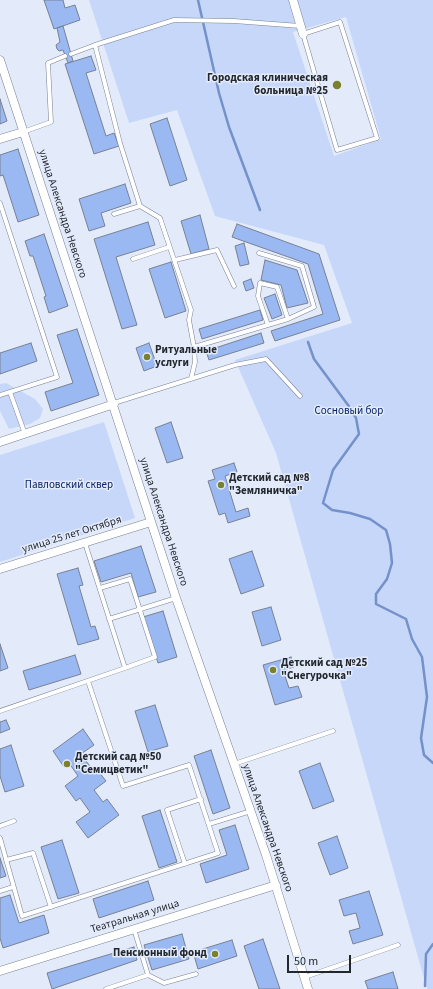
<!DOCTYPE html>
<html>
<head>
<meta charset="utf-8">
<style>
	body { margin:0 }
	#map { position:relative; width:433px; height:989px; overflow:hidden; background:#e3ebfb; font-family:"Source Sans 3",sans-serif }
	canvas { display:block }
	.scale { position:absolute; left:287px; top:955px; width:64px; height:18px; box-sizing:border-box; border:2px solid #22262d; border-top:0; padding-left:5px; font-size:12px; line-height:14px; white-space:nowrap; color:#22262d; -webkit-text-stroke:3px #e3ebfb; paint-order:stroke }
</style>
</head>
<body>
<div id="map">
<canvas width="433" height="989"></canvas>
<div class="scale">50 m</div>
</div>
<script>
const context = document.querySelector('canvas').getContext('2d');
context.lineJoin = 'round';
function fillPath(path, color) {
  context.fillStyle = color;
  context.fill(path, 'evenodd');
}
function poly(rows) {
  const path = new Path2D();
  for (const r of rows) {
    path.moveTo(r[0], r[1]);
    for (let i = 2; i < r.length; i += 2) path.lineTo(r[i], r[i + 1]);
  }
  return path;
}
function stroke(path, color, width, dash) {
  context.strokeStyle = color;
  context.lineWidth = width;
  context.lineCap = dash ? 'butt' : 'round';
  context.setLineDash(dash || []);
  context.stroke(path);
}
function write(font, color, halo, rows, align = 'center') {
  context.font = font + ' "Source Sans 3",sans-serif';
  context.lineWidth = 3;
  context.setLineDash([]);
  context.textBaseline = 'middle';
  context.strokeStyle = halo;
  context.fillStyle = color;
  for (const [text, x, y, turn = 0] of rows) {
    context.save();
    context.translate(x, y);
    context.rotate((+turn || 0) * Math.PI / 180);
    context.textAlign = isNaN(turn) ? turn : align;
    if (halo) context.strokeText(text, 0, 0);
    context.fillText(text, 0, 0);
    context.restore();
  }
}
fillPath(poly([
	[89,0,433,0,433,989,427,989,276,453,235,360,352,323,324,245,215,216,177,110,129,123],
	[346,17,381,139,334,156,293,32],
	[6,383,35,399,43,409,40,418,30,424,9,429,0,411,0,384],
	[104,422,135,518,0,562,0,455]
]), '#c6d7fa');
stroke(poly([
	[198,0,219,93,229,127,260,210],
	[308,342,314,359,348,405,356,418,359,434,333,470,323,503,332,510,350,513,370,519,386,530,390,544,392,563,387,579,376,594,376,604,406,619,412,639,422,657,427,697,421,738,424,755,433,763],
	[425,986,426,954,433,944]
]), '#7591c9', 2.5);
const building = poly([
	[44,0,63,0,65,8,75,5,80,20,54,29,44,0],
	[63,26,73,61,68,63,63,50,59,51,57,49,56,45,60,42,57,28,63,26],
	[91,56,96,70,86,73,106,136,114,133,119,146,94,154,65,64,91,56],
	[0,99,7,121,0,124,0,99],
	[167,118,187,180,170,186,150,124,167,118],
	[18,149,39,215,18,222,3,175,0,176,0,155,18,149],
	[125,184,131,203,101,213,105,226,89,231,79,199,125,184],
	[200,215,209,249,191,254,181,221,200,215],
	[148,222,155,245,116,257,137,325,122,329,94,239,148,222],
	[237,224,319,254,340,320,275,341,271,331,323,314,308,264,232,237,237,224],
	[44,234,68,306,49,313,44,297,46,296,33,256,30,256,25,241,44,234],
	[244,243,249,264,240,266,235,246,244,243],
	[265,260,297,270,308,303,287,308,281,285,261,280,265,260],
	[171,262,186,311,165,318,149,269,171,262],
	[251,279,254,288,246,291,243,282,251,279],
	[275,294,282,315,272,319,264,298,275,294],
	[260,310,263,320,202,339,199,329,260,310],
	[77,329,99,395,51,411,45,392,73,383,57,335,77,329],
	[261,333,264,343,209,360,206,351,261,333],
	[31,343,37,361,0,374,0,353,31,343],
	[149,343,157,366,144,371,136,348,149,343],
	[171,422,183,458,167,463,155,428,171,422],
	[234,463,237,472,225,476,236,512,248,508,250,516,228,523,225,513,219,515,208,481,215,479,212,470,234,463],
	[141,546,156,592,138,597,131,573,101,582,94,561,141,546],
	[252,551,264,586,241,594,229,559,252,551],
	[78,568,83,585,79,586,91,627,95,626,99,639,78,645,57,574,78,568],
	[271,607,281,640,262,646,252,612,271,607],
	[163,611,177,657,158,663,143,617,163,611],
	[0,644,8,668,0,671,0,644],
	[75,655,81,674,29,690,23,671,75,655],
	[291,657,294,667,283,670,289,688,298,686,302,697,275,705,263,665,291,657],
	[155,705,168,746,148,752,135,711,155,705],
	[6,720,10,729,0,733,0,722,6,720],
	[83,729,94,745,81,754,92,769,95,767,106,781,94,790,103,802,107,799,119,815,88,838,76,822,90,812,80,798,76,801,65,786,78,776,69,763,64,767,53,751,83,729],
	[11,745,24,786,5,792,0,776,0,749,11,745],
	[211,750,230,808,213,814,194,756,211,750],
	[320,763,334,801,313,809,299,771,320,763],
	[160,810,177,862,159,868,142,816,160,810],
	[235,825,249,869,206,883,200,864,227,855,219,830,235,825],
	[337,836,348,868,330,875,318,843,337,836],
	[62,840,79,893,58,899,41,847,62,840],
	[0,858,6,876,0,878,0,858],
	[148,881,154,900,99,918,93,899,148,881],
	[369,891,383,935,353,944,349,931,360,928,356,913,344,916,339,900,369,891],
	[10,895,19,923,44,915,49,933,3,948,0,938,0,898,10,895],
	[182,934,189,959,152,970,144,945,182,934],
	[263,939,280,989,259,989,244,946,263,939],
	[232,940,237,956,198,969,193,952,232,940],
	[134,947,137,960,52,989,47,973,134,947],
	[393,972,398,989,368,989,365,981,393,972]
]);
fillPath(building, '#9ab8f2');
stroke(building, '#788193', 1);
const lane = poly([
	[340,22,377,138,337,150,303,34,340,22],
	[71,54,95,45],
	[23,132,51,122,48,63,65,56],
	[0,203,57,377,0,395],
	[140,206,120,143,95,45,174,20,234,21,300,26],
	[114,214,140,206,160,218,191,310,189,320,194,347,195,362,191,379],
	[133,259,169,247],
	[175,260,217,250,234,286],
	[268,325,258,296,260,283,277,287,288,319],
	[194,347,288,319,314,307,302,266,259,253],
	[10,392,25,434],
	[114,403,235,365,266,359,300,396],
	[100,588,130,579,155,657,125,668],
	[109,619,176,598],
	[0,711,125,668,85,543],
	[234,764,333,731],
	[209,824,251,811],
	[0,826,14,821],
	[0,838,22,916,218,853,189,765,123,786,88,681],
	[6,860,33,853,51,907],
	[185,864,167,810,201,799],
	[0,891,13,887],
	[148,975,164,983,196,974],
	[305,977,398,945],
	[106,989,148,975,134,929]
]);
const street = poly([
	[293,0,303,34],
	[0,60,176,598,266,855,308,989],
	[0,139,23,132],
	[0,442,114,404],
	[0,569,151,522],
	[0,971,276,885]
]);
stroke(lane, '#798294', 5);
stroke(street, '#798294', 9);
stroke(lane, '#fff', 4);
stroke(street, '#fff', 8);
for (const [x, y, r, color] of [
	[337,85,5,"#79812c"],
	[147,357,4,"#79812c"],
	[221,485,4,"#79812c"],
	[273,670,4,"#79812c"],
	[67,764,4,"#79812c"],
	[215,954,4,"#79812c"]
]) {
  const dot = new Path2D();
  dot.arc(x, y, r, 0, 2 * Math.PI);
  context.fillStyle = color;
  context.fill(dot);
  stroke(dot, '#e3ebfb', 1.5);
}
write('bold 11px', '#22262d', '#e3ebfb', [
	["Городская клиническая",328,79,"right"],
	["больница №25",328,92,"right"],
	["Ритуальные",155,351],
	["услуги",155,364],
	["Детский сад №8",229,479],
	["\"Земляничка\"",229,492],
	["Детский сад №25",281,664],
	["\"Снегурочка\"",281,677],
	["Детский сад №50",75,758],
	["\"Семицветик\"",75,771],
	["Пенсионный фонд",207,954,"right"]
], 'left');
write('11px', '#22262d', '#e3ebfb', [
	["улица Александра Невского",62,214,72],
	["улица Александра Невского",163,522,72],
	["улица 25 лет Октября",72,535,-17],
	["улица Александра Невского",267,828,71],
	["Театральная улица",135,917,-17]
]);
write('11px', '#092365', '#e3ebfb', [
	["Сосновый бор",349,412],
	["Павловский сквер",69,486]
]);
</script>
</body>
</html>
